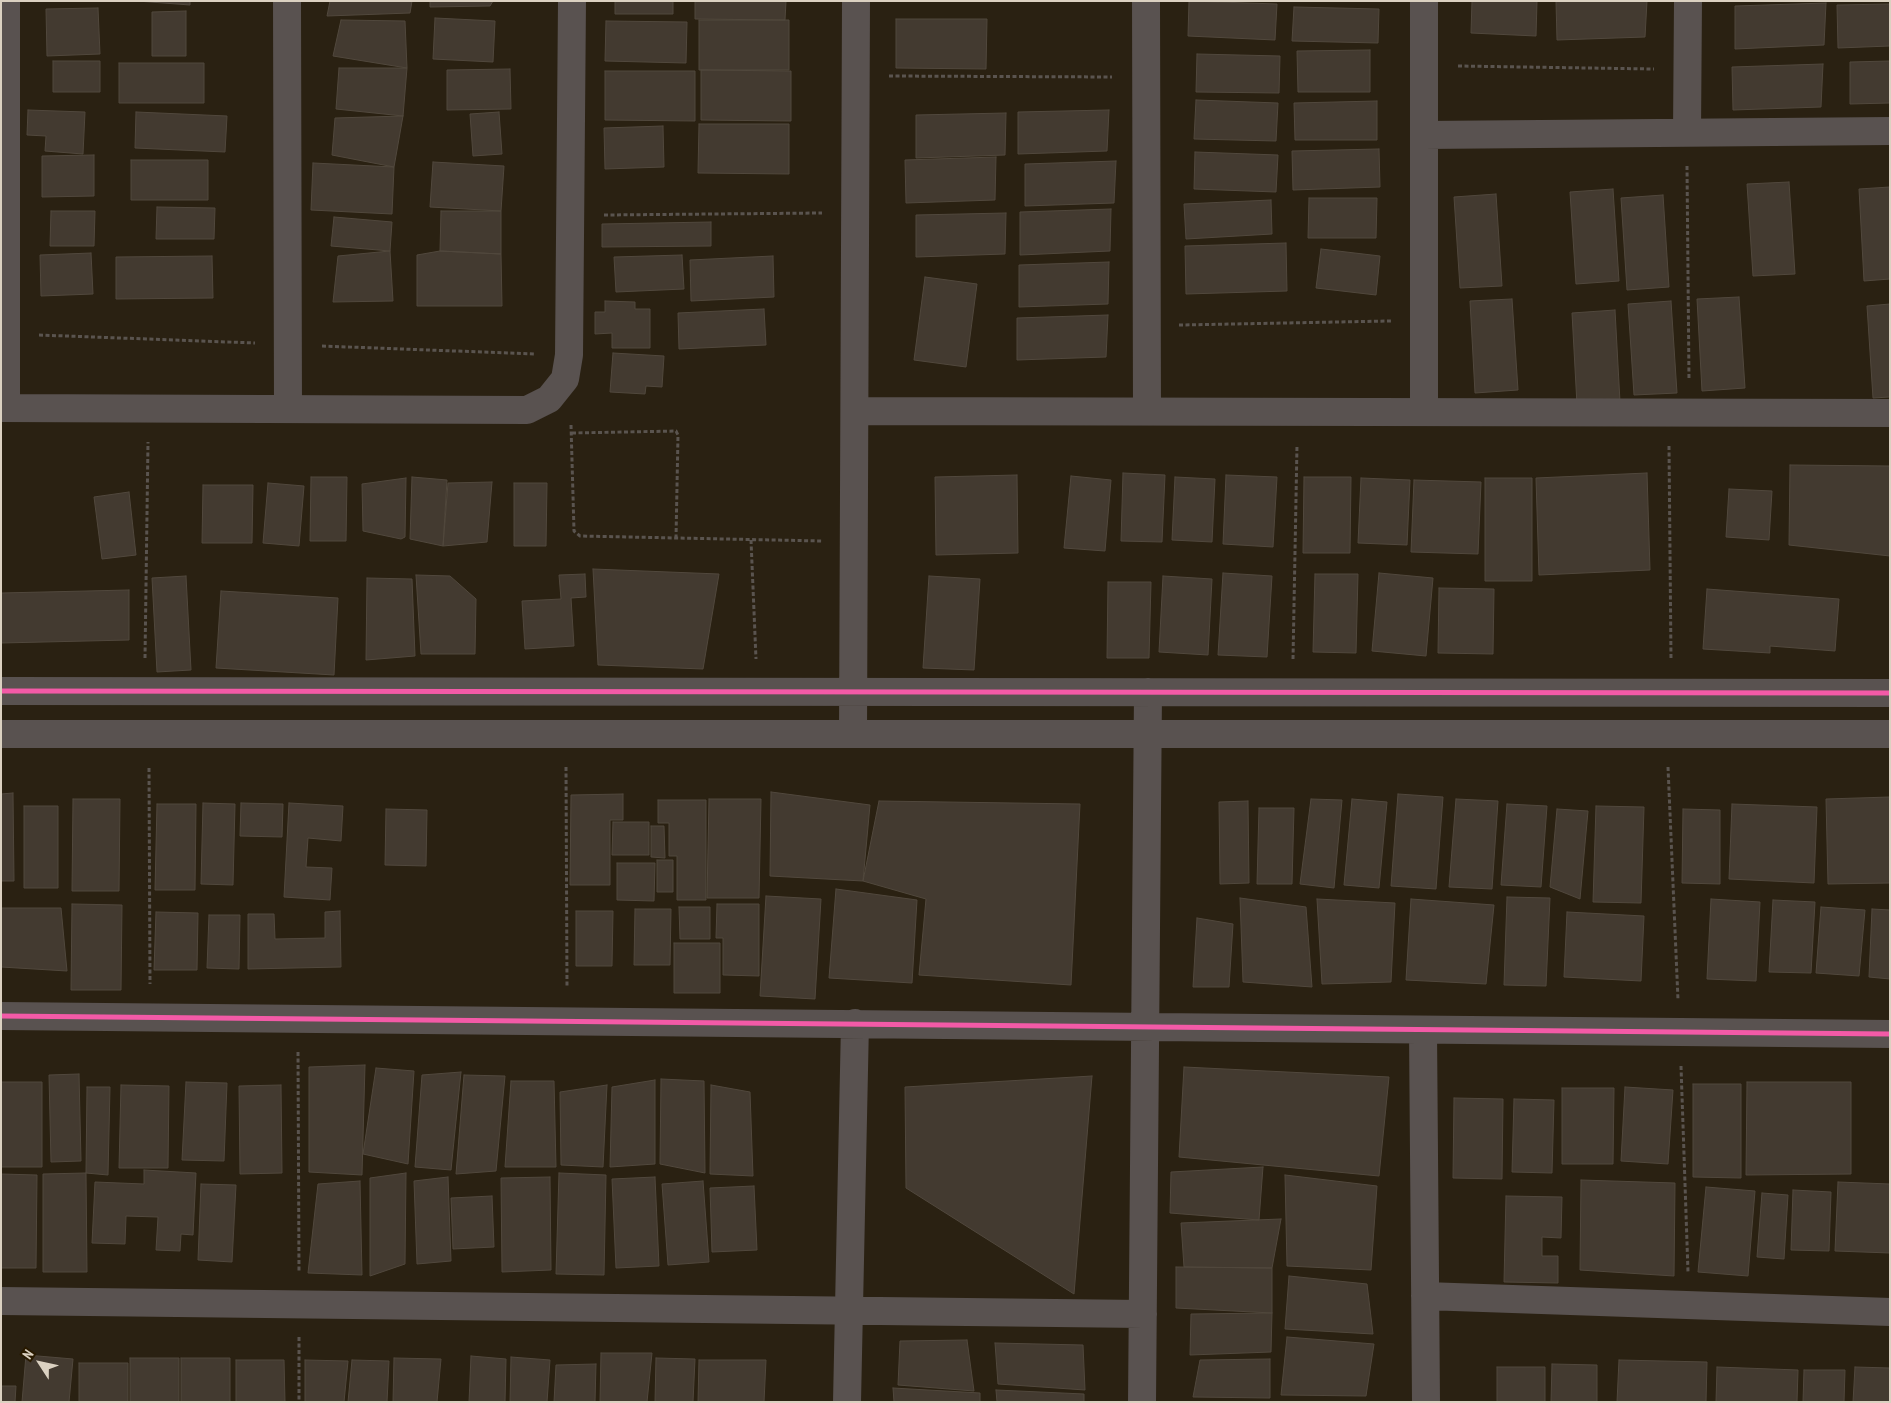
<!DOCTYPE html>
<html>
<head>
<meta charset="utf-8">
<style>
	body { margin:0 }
	#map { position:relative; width:1891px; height:1403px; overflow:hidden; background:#2a2112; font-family:"PT Sans Narrow",sans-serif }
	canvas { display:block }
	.frame { position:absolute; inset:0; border:2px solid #dbd1c1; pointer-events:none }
	.north { position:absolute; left:15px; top:1338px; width:50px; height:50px; -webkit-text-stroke:4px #291a00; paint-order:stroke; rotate:305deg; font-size:14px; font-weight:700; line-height:20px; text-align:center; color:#dbd1c1 }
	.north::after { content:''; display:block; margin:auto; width:18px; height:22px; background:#dbd1c1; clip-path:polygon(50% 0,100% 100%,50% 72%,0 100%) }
</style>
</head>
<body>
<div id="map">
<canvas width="1891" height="1403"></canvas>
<div class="frame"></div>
<div class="north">N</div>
</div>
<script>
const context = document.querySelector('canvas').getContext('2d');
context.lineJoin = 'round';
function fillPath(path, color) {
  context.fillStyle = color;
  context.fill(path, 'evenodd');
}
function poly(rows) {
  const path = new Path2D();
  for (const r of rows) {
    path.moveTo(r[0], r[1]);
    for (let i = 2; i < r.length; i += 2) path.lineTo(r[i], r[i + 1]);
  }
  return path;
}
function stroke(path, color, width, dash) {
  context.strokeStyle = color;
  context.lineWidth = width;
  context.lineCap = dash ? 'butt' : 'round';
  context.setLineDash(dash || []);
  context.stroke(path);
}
const building = poly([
	[137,1,190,1,190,5,137,1],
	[330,1,412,1,410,13,327,16,330,1],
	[430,1,493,1,490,6,430,7,430,1],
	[615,1,673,1,673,14,615,14,615,1],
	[695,1,786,1,785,20,695,19,695,1],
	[1189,1,1277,4,1275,40,1188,36,1189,1],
	[1472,1,1537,1,1536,36,1471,33,1472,1],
	[1556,1,1647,1,1645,37,1557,40,1556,1],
	[1826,3,1824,45,1735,49,1735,6,1826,3],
	[1890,4,1890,46,1838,48,1837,5,1890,4],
	[1294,7,1379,9,1378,43,1292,41,1294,7],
	[98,8,100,54,47,56,46,9,98,8],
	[186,11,186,56,152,56,152,12,186,11],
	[435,18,495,21,493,62,433,59,435,18],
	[896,19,987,19,986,69,896,68,896,19],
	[341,20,405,21,407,68,333,56,341,20],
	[699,20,789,20,789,70,699,70,699,20],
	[606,21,687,22,686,63,605,61,606,21],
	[1370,50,1370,92,1298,92,1297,51,1370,50],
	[1197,54,1280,56,1279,93,1196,92,1197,54],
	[53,61,100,61,100,92,53,92,53,61],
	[1890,61,1890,103,1850,104,1850,62,1890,61],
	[119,63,204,63,204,103,119,103,119,63],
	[1823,64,1821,107,1733,110,1732,67,1823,64],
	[339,68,407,68,403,116,336,109,339,68],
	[510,69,511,109,447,110,447,70,510,69],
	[701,70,791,71,791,121,701,120,701,70],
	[605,71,695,71,695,121,605,120,605,71],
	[1196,100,1278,103,1276,141,1194,139,1196,100],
	[1377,101,1377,140,1295,140,1294,103,1377,101],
	[28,110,85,112,83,154,45,151,46,136,27,135,28,110],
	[1109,110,1107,151,1018,154,1018,112,1109,110],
	[136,112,227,116,225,152,135,148,136,112],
	[499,112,502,154,473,156,470,114,499,112],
	[1006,113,1005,155,916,158,916,115,1006,113],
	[403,116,394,167,332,155,335,118,403,116],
	[699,124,789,124,789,174,698,173,699,124],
	[663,126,664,167,605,169,604,128,663,126],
	[1379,149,1380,187,1293,190,1292,151,1379,149],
	[1195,152,1278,155,1276,192,1194,189,1195,152],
	[94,155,94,196,42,197,42,156,94,155],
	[996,157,995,200,906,203,905,160,996,157],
	[131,160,208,160,208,200,131,200,131,160],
	[1116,161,1114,203,1025,206,1025,164,1116,161],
	[433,162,504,166,501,211,430,207,433,162],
	[313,163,394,167,392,214,311,210,313,163],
	[1789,182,1795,274,1753,276,1747,184,1789,182],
	[1890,187,1890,279,1864,281,1859,189,1890,187],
	[1613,189,1619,281,1576,284,1570,192,1613,189],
	[1496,194,1502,286,1460,288,1454,197,1496,194],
	[1663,195,1669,287,1627,290,1621,198,1663,195],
	[1309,198,1377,198,1376,238,1308,238,1309,198],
	[1271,200,1272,234,1186,239,1184,204,1271,200],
	[157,207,215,208,214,239,156,239,157,207],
	[1111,209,1110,251,1020,255,1020,212,1111,209],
	[51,211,95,211,94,246,50,246,51,211],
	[441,211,501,211,501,254,440,251,441,211],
	[1006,213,1005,254,916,257,916,215,1006,213],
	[334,217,392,222,390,251,331,246,334,217],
	[711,222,711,246,602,247,602,224,711,222],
	[1286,243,1287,291,1186,294,1185,246,1286,243],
	[1321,249,1380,256,1376,295,1316,288,1321,249],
	[390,251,393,301,333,302,338,256,390,251],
	[440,251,501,254,502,306,417,306,417,255,440,251],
	[91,253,93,294,41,296,40,255,91,253],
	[682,255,684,289,616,292,614,257,682,255],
	[212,256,213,298,116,299,116,257,212,256],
	[773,256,774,297,691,301,690,260,773,256],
	[1109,262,1108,304,1019,307,1019,265,1109,262],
	[925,277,977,284,966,367,914,360,925,277],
	[1739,297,1745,388,1702,391,1697,299,1739,297],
	[1512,299,1518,390,1475,393,1470,301,1512,299],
	[605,301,635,302,635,309,650,309,650,348,612,348,612,333,595,334,595,312,605,312,605,301],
	[1671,301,1677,393,1634,395,1628,304,1671,301],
	[1890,304,1890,397,1873,398,1867,306,1890,304],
	[764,309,766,345,679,349,678,313,764,309],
	[1615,310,1620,402,1577,405,1572,313,1615,310],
	[1108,315,1106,357,1017,360,1017,318,1108,315],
	[613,353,664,356,662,387,646,386,645,394,610,392,613,353],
	[1790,465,1890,466,1890,556,1789,545,1790,465],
	[1123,473,1165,475,1162,542,1121,541,1123,473],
	[1647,473,1650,570,1539,575,1536,478,1647,473],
	[1017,475,1018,553,936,555,935,477,1017,475],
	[1226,475,1277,477,1273,547,1223,544,1226,475],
	[1071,476,1111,480,1105,551,1064,548,1071,476],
	[311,477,347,477,346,541,310,541,311,477],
	[412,477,447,480,443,546,410,539,412,477],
	[1175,477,1215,479,1212,542,1172,540,1175,477],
	[1304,477,1351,477,1350,553,1303,553,1304,477],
	[406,478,405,537,401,539,363,531,362,484,406,478],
	[1361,478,1410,480,1407,545,1358,543,1361,478],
	[1485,478,1532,478,1532,581,1485,581,1485,478],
	[1414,480,1481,482,1478,554,1411,552,1414,480],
	[492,482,487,542,443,546,448,483,492,482],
	[268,483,304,486,299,546,263,543,268,483],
	[514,483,547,483,546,546,514,546,514,483],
	[203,485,253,485,252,543,202,543,203,485],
	[1729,489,1772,491,1769,540,1726,537,1729,489],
	[129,492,136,555,102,559,94,497,129,492],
	[593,569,719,574,703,669,598,665,593,569],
	[1223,573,1272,576,1267,657,1218,655,1223,573],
	[1379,573,1433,578,1426,656,1372,651,1379,573],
	[585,574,586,597,571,598,574,646,525,649,522,601,561,599,559,575,585,574],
	[1315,574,1358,574,1356,653,1313,652,1315,574],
	[416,575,450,576,476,599,475,654,421,654,416,575],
	[186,576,191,670,157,672,152,578,186,576],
	[929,576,980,579,974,670,923,668,929,576],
	[1163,576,1212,579,1208,655,1159,652,1163,576],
	[367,578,412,579,415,656,366,660,367,578],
	[1108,582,1151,582,1149,658,1107,658,1108,582],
	[1439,588,1494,589,1493,654,1438,653,1439,588],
	[1707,589,1839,599,1835,651,1770,646,1770,653,1703,649,1707,589],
	[129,590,129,640,1,643,1,593,129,590],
	[221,591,338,598,334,675,216,668,221,591],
	[771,792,870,805,863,881,770,876,771,792],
	[13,793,14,881,1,881,1,794,13,793],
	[623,794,623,820,610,820,610,885,570,885,571,795,623,794],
	[1398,794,1443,797,1436,889,1391,886,1398,794],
	[1890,797,1890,883,1828,884,1826,799,1890,797],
	[73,799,120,799,119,891,72,891,73,799],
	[709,799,761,799,759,898,707,898,709,799],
	[1311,799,1342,800,1334,888,1300,884,1311,799],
	[1352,799,1387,802,1379,888,1344,885,1352,799],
	[1456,799,1498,801,1492,889,1449,887,1456,799],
	[658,800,706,800,706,900,677,900,677,856,669,856,669,823,658,823,658,800],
	[879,801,1080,804,1071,985,919,975,926,899,863,881,879,801],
	[1248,801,1249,883,1220,884,1219,802,1248,801],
	[203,803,235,804,233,885,201,884,203,803],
	[241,803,283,804,282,837,240,836,241,803],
	[289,803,343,806,341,841,308,838,306,867,332,868,330,900,284,897,289,803],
	[157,804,196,804,195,890,155,890,157,804],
	[1507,804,1547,806,1541,887,1501,885,1507,804],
	[1732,804,1817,807,1814,883,1729,879,1732,804],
	[24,806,58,806,58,888,24,888,24,806],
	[1596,806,1644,807,1641,903,1593,902,1596,806],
	[1259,808,1294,808,1292,884,1257,884,1259,808],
	[386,809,427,810,426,866,385,865,386,809],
	[1557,809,1588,811,1580,899,1550,887,1557,809],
	[1683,809,1720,810,1720,884,1682,883,1683,809],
	[613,822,649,822,649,855,612,855,613,822],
	[651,826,664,826,665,858,651,857,651,826],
	[657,860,673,860,673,892,657,892,657,860],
	[617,863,655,863,654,901,617,900,617,863],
	[836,889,917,900,912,983,829,978,836,889],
	[766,896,821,899,815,999,760,996,766,896],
	[1507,897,1550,898,1546,986,1504,985,1507,897],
	[1240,898,1306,907,1312,987,1243,982,1240,898],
	[1317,899,1395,903,1391,982,1322,984,1317,899],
	[1411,899,1494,905,1486,984,1406,980,1411,899],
	[1711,899,1760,902,1756,981,1707,979,1711,899],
	[1773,900,1815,902,1811,973,1769,972,1773,900],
	[72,904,122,905,121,990,71,990,72,904],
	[717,904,759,904,759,976,723,975,723,938,716,938,717,904],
	[679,907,710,907,710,939,680,939,679,907],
	[1821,907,1865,910,1859,976,1816,973,1821,907],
	[1,908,61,908,67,971,1,967,1,908],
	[635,909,671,909,670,965,634,965,635,909],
	[1872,909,1890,910,1890,979,1869,977,1872,909],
	[340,911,341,967,248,969,248,914,274,914,275,939,325,938,325,912,340,911],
	[576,911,613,911,612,966,576,966,576,911],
	[156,912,198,913,197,970,154,970,156,912],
	[1567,912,1644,916,1641,981,1564,977,1567,912],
	[209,915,240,915,239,969,207,968,209,915],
	[1197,918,1233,924,1229,987,1193,987,1197,918],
	[674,943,720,943,720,993,674,993,674,943],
	[365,1065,362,1175,309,1172,309,1067,365,1065],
	[1184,1067,1389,1077,1379,1176,1179,1157,1184,1067],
	[376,1068,414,1071,408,1164,363,1154,376,1068],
	[461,1072,451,1170,415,1167,422,1075,461,1072],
	[79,1074,81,1161,51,1162,49,1075,79,1074],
	[464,1075,505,1076,496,1171,456,1174,464,1075],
	[1092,1076,1074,1294,906,1188,905,1087,1092,1076],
	[661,1079,704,1081,705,1173,660,1164,661,1079],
	[655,1080,655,1164,610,1167,612,1087,655,1080],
	[511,1081,554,1081,556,1167,505,1167,511,1081],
	[1,1082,42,1082,42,1167,1,1167,1,1082],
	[186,1082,227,1083,224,1161,182,1160,186,1082],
	[1747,1082,1851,1082,1851,1174,1746,1175,1747,1082],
	[1693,1084,1741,1084,1741,1178,1693,1177,1693,1084],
	[121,1085,169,1086,168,1168,119,1168,121,1085],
	[281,1085,282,1173,240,1174,239,1086,281,1085],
	[607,1085,603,1167,561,1165,560,1092,607,1085],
	[711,1085,750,1092,753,1176,710,1174,711,1085],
	[87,1087,110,1087,108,1175,86,1173,87,1087],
	[1625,1087,1673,1090,1668,1164,1621,1161,1625,1087],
	[1562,1088,1614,1088,1613,1164,1562,1164,1562,1088],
	[1454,1098,1503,1099,1502,1179,1453,1178,1454,1098],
	[1514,1099,1554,1100,1552,1173,1512,1172,1514,1099],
	[1263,1167,1259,1220,1170,1213,1171,1172,1263,1167],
	[144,1170,196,1173,193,1235,181,1234,180,1251,156,1250,158,1217,126,1216,125,1244,92,1243,95,1182,144,1184,144,1170],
	[86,1173,87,1272,43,1272,43,1174,86,1173],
	[406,1173,405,1264,370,1276,370,1178,406,1173],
	[559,1173,606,1175,604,1275,556,1274,559,1173],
	[1,1174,37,1175,36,1268,1,1268,1,1174],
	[1285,1175,1377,1186,1371,1270,1287,1266,1285,1175],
	[448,1177,451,1261,417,1264,414,1181,448,1177],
	[550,1177,551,1270,502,1272,501,1178,550,1177],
	[655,1177,659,1266,616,1268,612,1179,655,1177],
	[1581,1180,1675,1183,1674,1276,1580,1270,1581,1180],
	[360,1181,362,1275,308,1273,318,1184,360,1181],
	[703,1181,709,1262,668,1265,662,1184,703,1181],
	[1838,1182,1890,1184,1890,1253,1835,1251,1838,1182],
	[201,1184,236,1185,232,1262,198,1260,201,1184],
	[754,1186,757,1250,712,1252,710,1188,754,1186],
	[1706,1187,1755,1191,1748,1276,1698,1272,1706,1187],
	[1793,1190,1831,1192,1829,1251,1791,1250,1793,1190],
	[1762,1193,1788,1195,1784,1259,1757,1257,1762,1193],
	[492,1196,494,1247,453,1249,451,1198,492,1196],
	[1506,1196,1562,1197,1561,1238,1542,1237,1542,1256,1558,1256,1558,1283,1504,1282,1506,1196],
	[1281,1219,1272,1268,1184,1267,1181,1223,1281,1219],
	[1176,1267,1272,1268,1272,1313,1176,1308,1176,1267],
	[1289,1276,1367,1284,1373,1334,1285,1329,1289,1276],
	[1272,1313,1271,1352,1190,1355,1191,1314,1272,1313],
	[1287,1337,1374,1344,1366,1396,1281,1395,1287,1337],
	[967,1340,974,1391,898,1385,900,1341,967,1340],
	[995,1343,1083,1345,1085,1390,998,1384,995,1343],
	[601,1353,652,1353,647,1402,600,1402,601,1353],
	[26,1355,73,1359,69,1402,22,1402,26,1355],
	[471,1356,506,1359,505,1402,469,1402,471,1356],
	[511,1357,550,1360,547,1402,510,1402,511,1357],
	[130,1358,179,1358,179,1402,130,1402,130,1358],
	[181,1358,230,1358,230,1402,181,1402,181,1358],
	[394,1358,441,1359,437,1402,393,1402,394,1358],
	[656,1358,695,1359,693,1402,655,1402,656,1358],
	[1270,1359,1270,1398,1193,1397,1200,1360,1270,1359],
	[236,1360,284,1360,285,1402,236,1402,236,1360],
	[305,1360,348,1361,344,1402,305,1402,305,1360],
	[352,1360,389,1361,387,1402,348,1402,352,1360],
	[699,1360,766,1360,764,1402,698,1402,699,1360],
	[1619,1360,1707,1362,1706,1402,1617,1402,1619,1360],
	[79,1363,128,1363,128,1402,79,1402,79,1363],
	[596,1364,595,1402,554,1402,556,1365,596,1364],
	[1552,1364,1597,1365,1597,1402,1551,1402,1552,1364],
	[1497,1367,1545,1367,1545,1402,1497,1402,1497,1367],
	[1717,1367,1798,1370,1797,1402,1716,1402,1717,1367],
	[1855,1367,1890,1368,1890,1402,1853,1402,1855,1367],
	[1804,1370,1845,1370,1844,1402,1803,1402,1804,1370],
	[1,1386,16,1386,15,1402,1,1402,1,1386],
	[893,1388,980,1393,980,1402,894,1402,893,1388],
	[996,1390,1084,1394,1084,1402,997,1402,996,1390]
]);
fillPath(building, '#433a30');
stroke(building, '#51483d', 1);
stroke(poly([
	[1458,66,1654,69],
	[889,76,1112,77],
	[1687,166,1689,380],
	[604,215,822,213],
	[1179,325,1391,321],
	[39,335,255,343],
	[322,346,535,354],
	[571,425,574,531,580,536,822,541],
	[572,433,676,431,678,435,676,538],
	[1669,446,1671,659],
	[751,540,756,659],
	[145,658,148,442],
	[1293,659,1297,445],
	[566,767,567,988],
	[1668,767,1678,1000],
	[149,768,150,984],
	[298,1052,299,1271],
	[1681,1066,1688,1272],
	[299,1337,299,1402]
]), '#5a544f', 3, [4, 2.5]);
stroke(poly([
	[287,1,288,409],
	[1146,1,1147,411],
	[1424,1,1424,412],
	[1687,132,1688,1],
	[1424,135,1890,131],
	[1,408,527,410,549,399,565,379,569,355,572,1],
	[6,408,6,1],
	[855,411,1890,413],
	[1,691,1890,693],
	[1,734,1890,734],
	[853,734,856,1],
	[1,1016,1890,1034],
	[1423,1030,1426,1402],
	[1425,1296,1890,1312],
	[1,1301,1143,1314],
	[847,1402,855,1023],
	[1142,1402,1148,692]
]), '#595250', 28);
stroke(poly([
	[1,691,1890,693],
	[1,1016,1890,1034]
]), '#f35aa7', 5);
</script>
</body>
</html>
